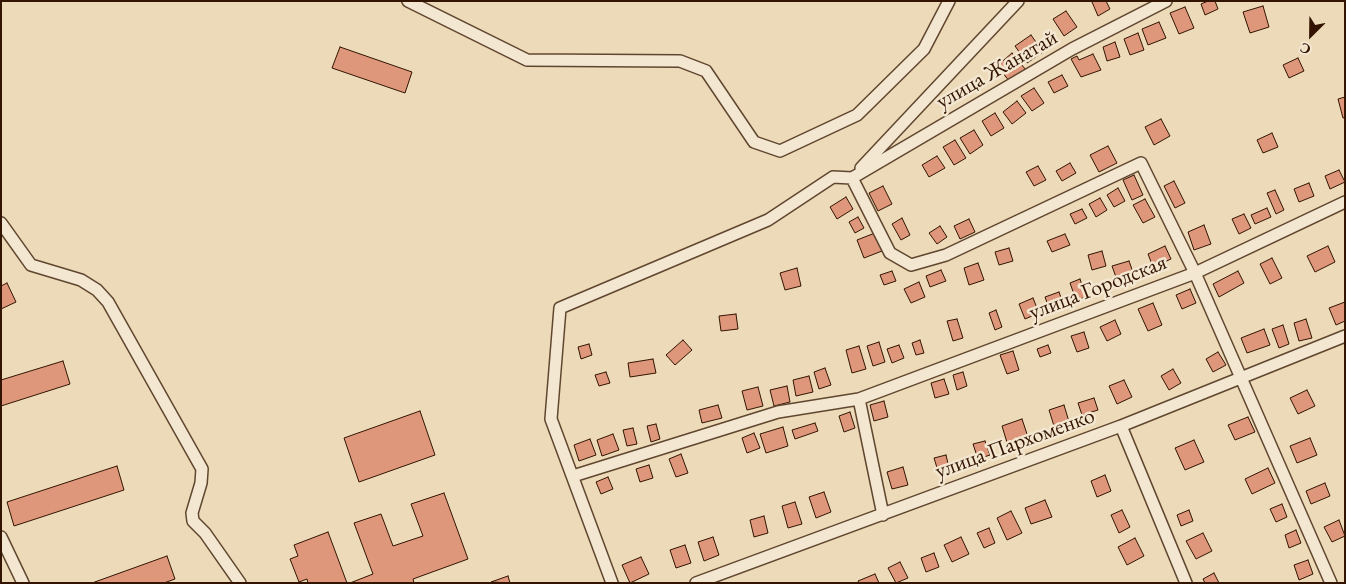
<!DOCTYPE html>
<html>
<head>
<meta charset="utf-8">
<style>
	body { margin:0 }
	#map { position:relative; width:1346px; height:584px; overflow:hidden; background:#ecdab8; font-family:"EB Garamond",serif }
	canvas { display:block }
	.frame { position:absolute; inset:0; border:2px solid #321401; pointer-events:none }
	.north { position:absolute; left:1286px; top:10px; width:50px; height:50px; -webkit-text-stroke:4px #f3e7d1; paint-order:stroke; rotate:203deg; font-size:14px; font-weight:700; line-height:20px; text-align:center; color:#321401 }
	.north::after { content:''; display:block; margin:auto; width:18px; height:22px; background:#321401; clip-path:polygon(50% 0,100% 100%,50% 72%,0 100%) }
</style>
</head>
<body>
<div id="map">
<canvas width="1346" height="584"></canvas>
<div class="frame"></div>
<div class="north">С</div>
</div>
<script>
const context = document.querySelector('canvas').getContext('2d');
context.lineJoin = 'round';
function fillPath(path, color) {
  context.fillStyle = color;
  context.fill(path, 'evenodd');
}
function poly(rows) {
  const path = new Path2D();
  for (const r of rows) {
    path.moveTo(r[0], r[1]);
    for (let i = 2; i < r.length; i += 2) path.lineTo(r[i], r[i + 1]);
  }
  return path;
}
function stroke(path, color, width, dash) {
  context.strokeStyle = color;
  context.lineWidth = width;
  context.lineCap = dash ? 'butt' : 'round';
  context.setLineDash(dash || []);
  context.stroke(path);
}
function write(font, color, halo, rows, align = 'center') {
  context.font = font + ' "EB Garamond",serif';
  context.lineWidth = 5;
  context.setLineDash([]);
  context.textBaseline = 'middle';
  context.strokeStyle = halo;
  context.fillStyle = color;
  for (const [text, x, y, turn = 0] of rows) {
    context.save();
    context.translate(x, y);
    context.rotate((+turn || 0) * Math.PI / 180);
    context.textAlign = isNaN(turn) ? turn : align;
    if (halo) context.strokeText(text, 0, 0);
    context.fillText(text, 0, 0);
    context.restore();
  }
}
const building = poly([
	[1094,1,1106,1,1110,9,1098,16,1092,2,1094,1],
	[1208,1,1215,1,1218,9,1205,15,1201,4,1208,1],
	[1263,6,1269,27,1250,33,1243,12,1263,6],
	[1185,7,1194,28,1179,34,1170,13,1185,7],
	[1066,11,1077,27,1064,36,1053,19,1066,11],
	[1159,22,1166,38,1148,45,1142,29,1159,22],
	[1138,33,1144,50,1130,55,1124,39,1138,33],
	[1031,35,1043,52,1027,63,1015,46,1031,35],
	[1115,42,1120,57,1107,61,1103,47,1115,42],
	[340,47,412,72,405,93,332,68,340,47],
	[1012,53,1026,70,1010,82,997,66,1012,53],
	[1093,54,1101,70,1081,77,1071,59,1077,56,1079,60,1093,54],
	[1298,58,1304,71,1289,78,1283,65,1298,58],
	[1062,75,1068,86,1054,93,1048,82,1062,75],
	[1034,88,1044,103,1032,111,1021,96,1034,88],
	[1345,97,1345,118,1343,118,1338,99,1345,97],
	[1017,101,1026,113,1012,124,1003,112,1017,101],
	[995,113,1004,128,991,136,982,121,995,113],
	[1161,119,1170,136,1154,145,1145,127,1161,119],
	[974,130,983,145,970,154,960,138,974,130],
	[1272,133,1278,147,1263,153,1257,140,1272,133],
	[955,140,966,158,954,165,943,147,955,140],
	[1108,146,1117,163,1099,172,1090,155,1108,146],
	[937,156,945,168,929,177,922,165,937,156],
	[1070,163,1076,173,1062,181,1056,171,1070,163],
	[1038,166,1046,180,1034,186,1026,172,1038,166],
	[1339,170,1345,182,1330,189,1325,176,1339,170],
	[1134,175,1143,195,1132,200,1123,180,1134,175],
	[1174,181,1185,203,1175,208,1164,186,1174,181],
	[1309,183,1314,196,1299,202,1294,189,1309,183],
	[883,186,892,204,878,211,869,193,883,186],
	[1118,188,1125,201,1114,207,1107,195,1118,188],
	[1275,190,1284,210,1276,214,1267,193,1275,190],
	[846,197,853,209,837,219,830,207,846,197],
	[1100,198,1107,210,1096,217,1089,204,1100,198],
	[1145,199,1155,217,1143,223,1133,205,1145,199],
	[1267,208,1271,217,1255,224,1251,215,1267,208],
	[1082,209,1087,218,1075,224,1070,214,1082,209],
	[1244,214,1251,228,1239,234,1232,219,1244,214],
	[858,217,864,228,855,233,849,222,858,217],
	[902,218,910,235,901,240,892,224,902,218],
	[969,219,975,232,960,239,954,226,969,219],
	[1204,225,1211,244,1194,250,1188,232,1204,225],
	[940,226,947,237,937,244,929,233,940,226],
	[875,233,882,251,864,258,857,240,875,233],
	[1065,234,1070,245,1052,252,1047,241,1065,234],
	[1165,246,1171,259,1153,267,1148,254,1165,246],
	[1328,246,1335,262,1315,272,1307,256,1328,246],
	[1009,248,1013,261,999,265,995,252,1009,248],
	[1102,251,1106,266,1092,270,1088,255,1102,251],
	[1272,258,1282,278,1270,284,1260,264,1272,258],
	[1129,261,1134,275,1117,280,1112,266,1129,261],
	[978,263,984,280,969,285,964,268,978,263],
	[797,268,801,286,785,290,780,273,797,268],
	[941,270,946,281,930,287,926,276,941,270],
	[892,271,896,281,884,285,880,275,892,271],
	[1238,271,1244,283,1219,297,1213,284,1238,271],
	[1080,279,1086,297,1076,300,1070,283,1080,279],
	[919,282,925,297,911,303,904,289,919,282],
	[7,283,16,302,1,309,1,286,7,283],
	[1190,289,1196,303,1182,309,1176,295,1190,289],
	[1059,292,1064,306,1050,311,1045,297,1059,292],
	[1033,298,1039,313,1025,319,1019,304,1033,298],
	[1345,302,1345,321,1336,325,1329,308,1345,302],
	[1153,303,1162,325,1148,331,1138,309,1153,303],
	[996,310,1002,327,995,330,989,313,996,310],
	[736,314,738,329,721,331,719,316,736,314],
	[957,319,963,338,953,341,947,321,957,319],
	[1306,319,1312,338,1299,341,1294,323,1306,319],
	[1115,320,1121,334,1107,341,1100,327,1115,320],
	[1283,325,1289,344,1279,348,1272,329,1283,325],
	[1264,329,1270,345,1247,353,1241,338,1264,329],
	[1084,332,1089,348,1077,352,1071,336,1084,332],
	[683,340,692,350,675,365,666,355,683,340],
	[920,340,924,353,916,355,912,343,920,340],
	[879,342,885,362,873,366,867,346,879,342],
	[589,344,592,355,581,359,578,347,589,344],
	[899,345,904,358,892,363,887,349,899,345],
	[1048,345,1051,353,1040,357,1037,349,1048,345],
	[859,346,866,369,852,373,846,350,859,346],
	[1013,351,1019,370,1007,374,1000,355,1013,351],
	[1218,352,1226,365,1213,372,1206,359,1218,352],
	[653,359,656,373,630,377,628,363,653,359],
	[63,361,70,384,1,406,1,380,63,361],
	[825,368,831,385,819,389,814,372,825,368],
	[1173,369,1181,383,1169,390,1161,376,1173,369],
	[606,372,610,383,599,386,595,375,606,372],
	[963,372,967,386,957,390,953,375,963,372],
	[809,376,813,392,796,396,793,380,809,376],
	[944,379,949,394,935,398,931,383,944,379],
	[1124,380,1132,397,1117,404,1109,386,1124,380],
	[787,386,790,402,774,406,770,390,787,386],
	[758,387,763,406,747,410,742,391,758,387],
	[1307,390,1315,406,1298,414,1290,398,1307,390],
	[1094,398,1098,410,1082,415,1078,403,1094,398],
	[884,401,888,417,874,421,870,405,884,401],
	[718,405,722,418,702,423,699,410,718,405],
	[1064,405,1070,425,1055,429,1049,410,1064,405],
	[420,411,435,455,359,482,344,438,420,411],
	[850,412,855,428,844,432,839,416,850,412],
	[1248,417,1255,432,1235,440,1228,425,1248,417],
	[1022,419,1030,443,1009,449,1002,426,1022,419],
	[815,423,818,431,795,439,792,430,815,423],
	[656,424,660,439,651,442,647,426,656,424],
	[783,427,788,446,766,453,760,434,783,427],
	[633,428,637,444,627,446,623,430,633,428],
	[754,433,760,448,747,453,742,438,754,433],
	[613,434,619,450,602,456,597,440,613,434],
	[1310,438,1317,455,1297,463,1290,446,1310,438],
	[590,439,596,455,579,461,574,445,590,439],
	[1194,440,1204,462,1185,470,1175,448,1194,440],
	[985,441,990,455,978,459,973,444,985,441],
	[681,454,688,473,676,477,669,459,681,454],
	[946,455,949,468,938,471,934,458,946,455],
	[649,465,653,478,640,482,636,469,649,465],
	[117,466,124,490,14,526,7,502,117,466],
	[903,467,908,485,892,489,887,472,903,467],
	[1268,468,1275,483,1252,494,1245,479,1268,468],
	[1105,475,1111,491,1097,497,1091,481,1105,475],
	[608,477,613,489,601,494,596,482,608,477],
	[1325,483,1330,496,1311,504,1306,491,1325,483],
	[824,492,831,512,816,518,809,497,824,492],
	[444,493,468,559,413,579,414,583,350,583,373,574,354,523,381,514,393,546,423,536,411,504,444,493],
	[1045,500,1052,517,1031,524,1025,508,1045,500],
	[795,502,802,524,788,528,782,506,795,502],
	[1282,504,1287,517,1276,522,1270,509,1282,504],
	[1122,510,1130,527,1119,533,1111,515,1122,510],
	[1189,510,1193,521,1181,526,1177,515,1189,510],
	[1011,511,1022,533,1007,540,997,518,1011,511],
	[764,516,768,533,754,537,750,520,764,516],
	[1339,520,1345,536,1332,542,1324,527,1339,520],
	[989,528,995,543,984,548,977,533,989,528],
	[1296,530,1301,543,1289,548,1285,535,1296,530],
	[328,532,347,583,308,583,307,579,299,582,290,559,298,556,294,545,328,532],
	[1203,533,1212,551,1196,559,1186,541,1203,533],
	[713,537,719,555,704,561,698,542,713,537],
	[961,537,969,554,952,562,944,545,961,537],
	[1135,538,1144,556,1127,565,1118,547,1135,538],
	[685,545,691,563,676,568,670,550,685,545],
	[934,553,939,567,926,572,921,558,934,553],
	[167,556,175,579,164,583,92,583,167,556],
	[641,557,649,574,630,583,622,565,641,557],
	[1308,560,1313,574,1299,580,1294,565,1308,560],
	[900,562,908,578,896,583,888,568,900,562],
	[1214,573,1219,583,1205,583,1203,579,1214,573],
	[875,574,879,583,859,583,858,581,875,574],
	[508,576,510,583,491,582,508,576]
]);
fillPath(building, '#de977b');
stroke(building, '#321401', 1);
const minor = poly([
	[408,1,527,60,680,61,706,71,754,142,780,151,857,115,924,49,949,1],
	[861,168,1018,1],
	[852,178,890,253,911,265,946,255,1141,163,1195,273,1331,583],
	[852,178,1072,49,1166,1],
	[1,223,31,265,81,280,97,290,108,302,202,469,201,483,192,513,193,521,205,533,240,583],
	[859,399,883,515],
	[1121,426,1186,583],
	[573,476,778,412,859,399,1195,273,1345,202],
	[1,537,23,583],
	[612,583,551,419,560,308,768,220,833,177,852,178],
	[696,583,1121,426,1345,336]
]);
stroke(minor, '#60462f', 14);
stroke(minor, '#f3e7d1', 11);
write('22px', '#321401', '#f3e7d1', [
	["улица Жанатай",997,70,-30],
	["улица Городская",1098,288,-21],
	["улица Пархоменко",1015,444,-20]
]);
</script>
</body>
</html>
